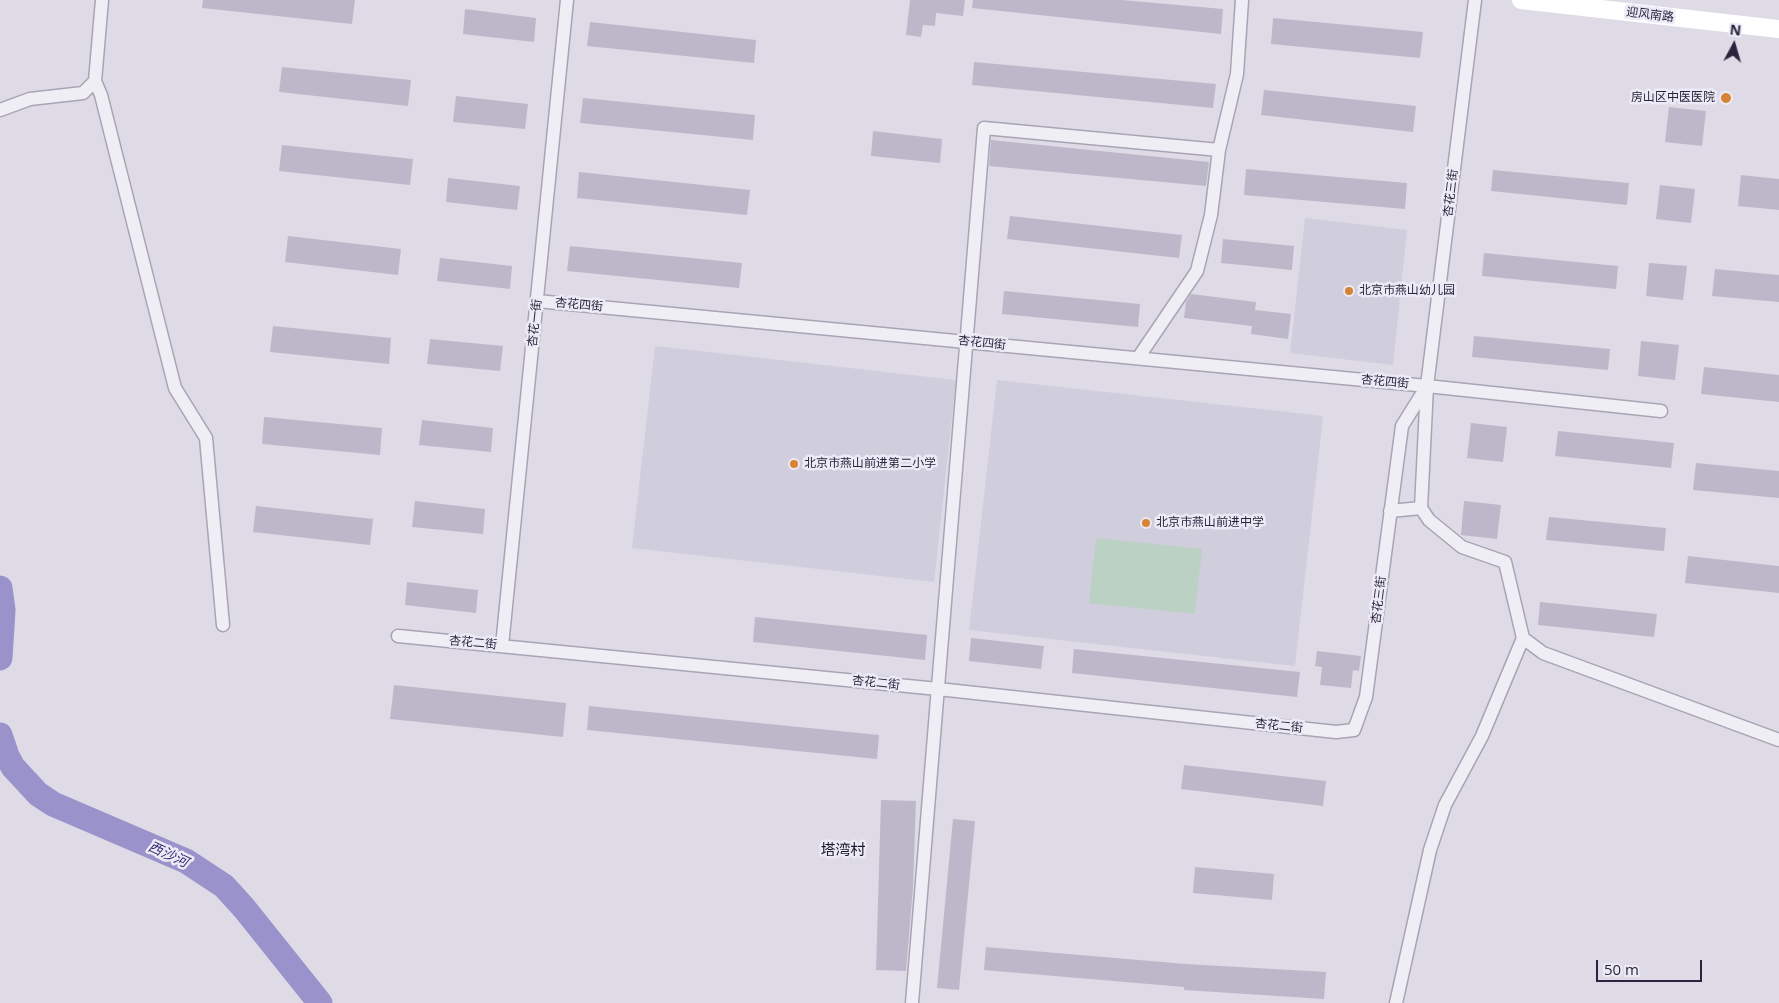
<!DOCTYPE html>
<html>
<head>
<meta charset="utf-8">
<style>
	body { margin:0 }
	#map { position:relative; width:1779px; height:1003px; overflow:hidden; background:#dedbe7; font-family:"Open Sans",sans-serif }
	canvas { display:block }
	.north { position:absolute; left:1709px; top:20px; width:50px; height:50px; -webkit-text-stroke:4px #eceaf5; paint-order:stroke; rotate:6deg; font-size:14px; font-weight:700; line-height:20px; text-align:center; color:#2b243e }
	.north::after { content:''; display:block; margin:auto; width:18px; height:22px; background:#2b243e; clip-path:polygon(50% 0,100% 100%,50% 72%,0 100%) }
	.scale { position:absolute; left:1596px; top:960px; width:106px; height:22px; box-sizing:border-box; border:2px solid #2b243e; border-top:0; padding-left:6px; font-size:15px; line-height:18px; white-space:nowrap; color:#2b243e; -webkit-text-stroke:4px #eceaf5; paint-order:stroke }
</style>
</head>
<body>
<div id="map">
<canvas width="1779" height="1003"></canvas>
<div class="north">N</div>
<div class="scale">50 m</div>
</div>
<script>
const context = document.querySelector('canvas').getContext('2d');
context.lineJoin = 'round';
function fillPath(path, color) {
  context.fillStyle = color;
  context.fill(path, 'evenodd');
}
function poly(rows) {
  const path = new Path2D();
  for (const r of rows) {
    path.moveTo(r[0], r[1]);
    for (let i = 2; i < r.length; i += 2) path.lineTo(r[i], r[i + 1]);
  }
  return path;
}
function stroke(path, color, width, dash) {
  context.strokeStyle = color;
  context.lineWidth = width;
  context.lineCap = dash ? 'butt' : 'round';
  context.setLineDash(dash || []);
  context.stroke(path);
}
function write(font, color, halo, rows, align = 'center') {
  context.font = font + ' "Open Sans","Noto Sans SC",sans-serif';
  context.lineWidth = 5;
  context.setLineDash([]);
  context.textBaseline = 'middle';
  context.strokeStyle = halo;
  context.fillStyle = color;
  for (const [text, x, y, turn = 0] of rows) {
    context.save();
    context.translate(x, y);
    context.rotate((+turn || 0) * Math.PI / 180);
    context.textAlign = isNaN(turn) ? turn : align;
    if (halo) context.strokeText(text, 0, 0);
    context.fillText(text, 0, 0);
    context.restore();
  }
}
fillPath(poly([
	[1305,218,1407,230,1393,365,1290,353],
	[655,346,956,380,934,582,632,548],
	[997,380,1323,416,1295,666,969,630]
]), '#d0cddc');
fillPath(poly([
	[1096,538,1202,549,1195,614,1089,603]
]), '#bbd1c4');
stroke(poly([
	[0,588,3,610,0,658],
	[0,735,7,756,13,767,38,794,53,804,186,861,224,886,244,908,320,1003]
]), '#9a92ca', 25);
fillPath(poly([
	[203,0,355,0,352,24,202,8],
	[910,0,965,0,963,16,936,13,935,26,923,25,921,37,906,35],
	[973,0,1122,0,1223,9,1221,34,972,8],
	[465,9,536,18,534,42,463,34],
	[1273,18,1423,32,1420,58,1271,44],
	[590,22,756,40,754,63,587,46],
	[974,62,1216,84,1213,108,972,85],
	[282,67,411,80,408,106,279,92],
	[1264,90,1416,106,1413,132,1261,115],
	[456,96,528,104,525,129,453,122],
	[583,98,755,115,753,140,580,123],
	[1669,107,1706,111,1702,146,1665,142],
	[873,131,942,139,940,163,871,156],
	[991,140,1209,162,1206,186,989,166],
	[282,145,413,159,410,185,279,171],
	[1246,169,1407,183,1405,209,1244,195],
	[1493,170,1629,183,1627,205,1491,191],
	[579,172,750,190,747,215,577,198],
	[1741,175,1779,179,1779,210,1738,206],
	[448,178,520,186,517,210,446,202],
	[1660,185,1695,189,1691,223,1656,219],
	[1010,216,1182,235,1179,258,1007,239],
	[288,236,401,249,398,275,285,262],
	[1223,239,1294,246,1292,270,1221,263],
	[570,246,742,263,739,288,567,271],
	[1484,253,1618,266,1616,289,1482,276],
	[440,258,512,266,510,289,437,281],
	[1649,263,1687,266,1683,300,1646,296],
	[1715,269,1779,275,1779,302,1712,296],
	[1004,291,1140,304,1138,327,1002,314],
	[1191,294,1256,302,1255,310,1291,314,1288,339,1251,334,1252,326,1184,318,1186,302],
	[273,326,391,338,389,364,270,352],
	[1474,336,1610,349,1608,370,1472,357],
	[430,339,503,346,500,371,427,364],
	[1641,341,1679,345,1675,380,1638,376],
	[1704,367,1779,375,1779,402,1701,394],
	[264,417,382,428,380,455,262,444],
	[422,420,493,428,491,452,419,445],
	[1471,423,1507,427,1503,462,1467,458],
	[1558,431,1674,443,1671,468,1555,456],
	[1696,463,1779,471,1779,498,1693,490],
	[415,501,485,509,483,534,412,527],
	[1464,501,1501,505,1497,539,1461,535],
	[256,506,373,519,370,545,253,532],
	[1549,517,1666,528,1664,551,1546,540],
	[1688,556,1779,566,1779,593,1685,583],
	[407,582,478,590,476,613,405,605],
	[1540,602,1657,614,1654,637,1538,625],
	[755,617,927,635,925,660,753,642],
	[971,638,1044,646,1041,669,969,661],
	[1074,649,1300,672,1297,697,1072,673],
	[1317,651,1361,656,1359,671,1353,670,1351,688,1320,685,1322,667,1315,666],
	[394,685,566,703,563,737,390,719],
	[589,706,879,735,877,759,587,730],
	[1184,765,1326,781,1323,806,1181,789],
	[881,800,916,801,913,887,906,971,876,970],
	[953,819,975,821,959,990,937,988],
	[1195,867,1274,874,1272,900,1193,893],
	[986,947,1186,964,1326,972,1324,999,1184,990,1184,987,984,970]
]), '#bcb8ca');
const street = poly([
	[95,81,101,95,175,388,206,438,223,625],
	[0,110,30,99,83,93,95,81,102,0],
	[537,301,1427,386,1661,411],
	[1138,358,1197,271,1211,215,1219,150,1237,74,1242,0],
	[1421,508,1427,386,1475,0],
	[1421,508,1429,520,1462,547,1505,562,1523,638,1543,653,1779,740],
	[1390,511,1421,508],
	[398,636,938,689,1336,732,1354,730,1366,697,1402,426,1427,386],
	[502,646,567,0],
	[912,1003,984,128,1219,150],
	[1396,1003,1430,850,1445,805,1482,736,1523,638]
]);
stroke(street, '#a8a4b4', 15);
stroke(street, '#f0eef5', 12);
stroke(poly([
	[1521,0,1779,29]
]), '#fff', 18);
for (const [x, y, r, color] of [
	[1726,98,6,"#d88234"],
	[1349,291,5,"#d88234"],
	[794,464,5,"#d88234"],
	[1146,523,5,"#d88234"]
]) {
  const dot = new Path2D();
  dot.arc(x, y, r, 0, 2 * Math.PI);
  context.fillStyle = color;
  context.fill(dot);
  stroke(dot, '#eceaf5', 2);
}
write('12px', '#2b243e', '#eceaf5', [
	["迎风南路",1650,15,7],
	["杏花三街",1451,193,-83],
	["杏花四街",579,305,5],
	["杏花一街",535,323,-84],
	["杏花四街",982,343,6],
	["杏花四街",1385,382,5],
	["杏花三街",1379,600,-83],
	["杏花二街",473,643,5],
	["杏花二街",876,683,6],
	["杏花二街",1279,726,6]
]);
write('12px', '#2b243e', '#eceaf5', [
	["房山区中医医院",1715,98,"right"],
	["北京市燕山幼儿园",1359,291],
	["北京市燕山前进第二小学",804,464],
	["北京市燕山前进中学",1156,523]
], 'left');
write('italic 14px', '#392b74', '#eceaf5', [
	["西沙河",168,855,25]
]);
write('15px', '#1d172e', '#eceaf5', [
	["塔湾村",843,851]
]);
</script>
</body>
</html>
